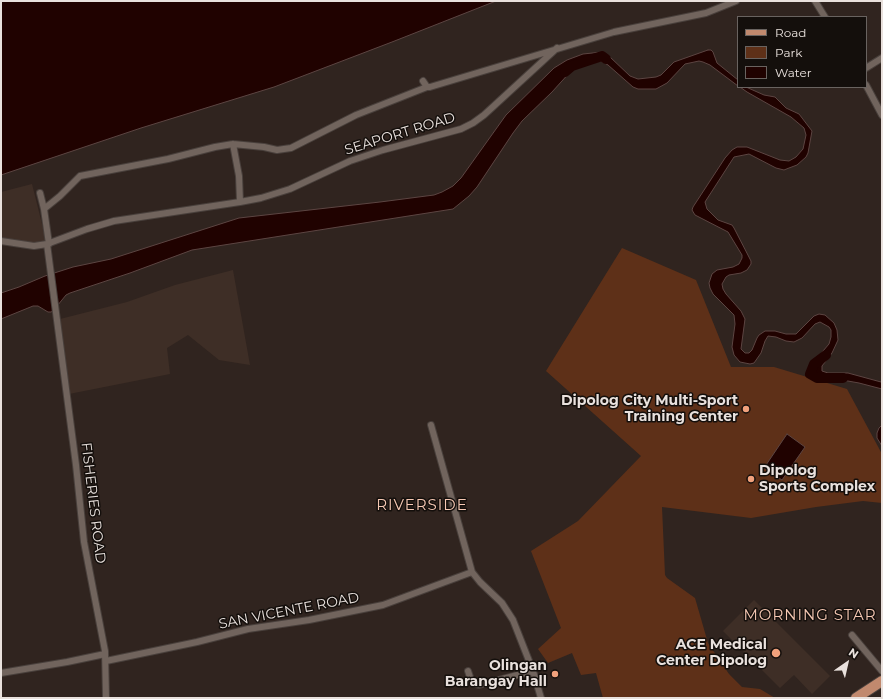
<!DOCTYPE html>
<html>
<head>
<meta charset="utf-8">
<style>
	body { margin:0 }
	#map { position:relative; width:883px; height:699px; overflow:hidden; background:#30241f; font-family:Montserrat,sans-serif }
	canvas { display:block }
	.frame { position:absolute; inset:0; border:2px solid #e9e1dd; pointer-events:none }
	.legend { position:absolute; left:737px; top:16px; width:130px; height:72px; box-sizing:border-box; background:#140f0c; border:1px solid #696360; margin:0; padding:5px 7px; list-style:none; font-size:12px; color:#e9e1dd }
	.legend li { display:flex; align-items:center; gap:8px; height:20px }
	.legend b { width:20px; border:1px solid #696360 }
	.north { position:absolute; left:827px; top:643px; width:40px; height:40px; -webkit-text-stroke:3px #140f0c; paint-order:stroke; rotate:34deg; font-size:11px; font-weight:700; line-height:16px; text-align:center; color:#e9e1dd }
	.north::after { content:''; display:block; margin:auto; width:14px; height:18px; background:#e9e1dd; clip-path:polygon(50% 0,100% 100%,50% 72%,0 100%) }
</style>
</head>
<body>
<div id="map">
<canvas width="883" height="699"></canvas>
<div class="frame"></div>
<ul class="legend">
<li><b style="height:5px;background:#c1896e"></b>Road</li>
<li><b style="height:11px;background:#5e3018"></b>Park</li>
<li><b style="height:11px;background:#200200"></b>Water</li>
</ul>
<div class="north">N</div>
</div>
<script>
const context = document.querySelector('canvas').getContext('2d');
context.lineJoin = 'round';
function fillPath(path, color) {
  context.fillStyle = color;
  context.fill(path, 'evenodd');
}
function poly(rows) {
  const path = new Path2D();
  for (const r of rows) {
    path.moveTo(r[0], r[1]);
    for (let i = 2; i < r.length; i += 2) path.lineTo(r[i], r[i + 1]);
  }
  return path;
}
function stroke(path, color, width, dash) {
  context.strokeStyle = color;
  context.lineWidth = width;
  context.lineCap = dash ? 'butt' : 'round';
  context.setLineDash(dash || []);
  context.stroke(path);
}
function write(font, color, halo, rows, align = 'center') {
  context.font = font + ' Montserrat,sans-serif';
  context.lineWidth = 3;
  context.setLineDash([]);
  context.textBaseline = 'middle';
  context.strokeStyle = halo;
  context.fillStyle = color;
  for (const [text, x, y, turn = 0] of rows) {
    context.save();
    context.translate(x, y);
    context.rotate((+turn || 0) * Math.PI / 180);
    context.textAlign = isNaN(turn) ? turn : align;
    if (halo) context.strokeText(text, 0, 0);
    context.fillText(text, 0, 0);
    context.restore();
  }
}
fillPath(poly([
	[32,184,47,244,38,245,1,240,1,192],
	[233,270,250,365,219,360,188,335,167,348,170,374,69,394,60,319,127,302,175,285],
	[754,600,830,676,812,694,794,675,780,688,723,631]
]), '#3e2e26');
fillPath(poly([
	[622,248,696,280,731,367,774,367,847,389,882,454,882,503,863,501,816,507,751,518,662,507,665,575,667,578,695,598,708,643,729,674,742,687,760,689,775,698,603,698,596,673,581,675,572,653,548,663,538,649,561,628,531,551,578,521,641,456,546,371]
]), '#5e3018');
const water = poly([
	[1,1,496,1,392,42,274,87,141,128,1,175,1,1],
	[708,50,711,50,713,52,717,63,738,80,738,86,710,65,703,62,699,61,685,64,667,83,656,89,638,89,633,87,608,65,601,61,588,57,581,60,552,92,522,121,513,133,477,187,469,196,453,209,192,250,130,273,70,293,66,295,53,311,51,312,48,312,38,306,33,306,1,319,1,293,19,287,45,276,73,267,111,259,239,218,380,202,434,195,442,192,453,186,461,178,506,115,554,68,567,60,583,54,602,52,610,57,630,76,638,79,656,77,661,75,674,62,708,50],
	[740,87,746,87,764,95,775,97,786,108,799,114,812,131,808,153,806,157,797,165,789,168,784,170,776,168,749,154,734,157,705,202,707,209,718,220,732,225,734,228,751,261,751,264,747,270,741,273,729,275,726,277,722,284,723,289,726,294,741,311,745,319,741,349,745,353,749,353,752,350,757,338,759,335,765,331,775,331,786,334,796,334,814,316,819,314,825,315,834,323,837,330,838,340,832,353,822,366,822,371,828,373,848,373,881,382,882,383,882,389,859,383,820,376,815,373,815,367,817,358,829,344,831,337,831,330,829,327,820,322,815,324,802,338,794,342,786,341,776,337,768,336,765,341,761,353,754,363,750,364,740,362,734,355,732,347,735,324,734,315,713,294,710,288,709,283,712,274,717,270,733,267,739,264,742,258,742,255,728,232,695,215,692,210,693,207,725,158,732,150,737,147,747,147,780,160,789,161,796,157,803,149,806,135,804,128,791,117,747,92,740,87],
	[882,425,882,446,877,438,877,433,879,428,882,425],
	[787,434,805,447,782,480,764,468,787,434]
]);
fillPath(water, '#200200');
stroke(water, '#5c4542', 1);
stroke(poly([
	[565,72,572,66,602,56,606,59],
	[826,355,814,364,810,374,817,378,843,378]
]), '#200200', 10);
const street = poly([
	[815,1,825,17],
	[866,68,882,58],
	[423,81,427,87,430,87,614,32,706,13,736,1],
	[866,85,882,115],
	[233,144,239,176,240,202],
	[40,193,44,209],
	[1,241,34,246,47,244,87,229,114,221,240,202,261,198,290,189,350,161,383,150,461,129,473,123,484,115,557,48],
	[47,244,76,465,84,542,105,651,106,698],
	[49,244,44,209,60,196,80,176,168,159,215,147,233,144,264,147,277,150,291,148,356,115,427,87],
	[431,425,472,572,480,582,502,603,513,620,533,671,541,698],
	[852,635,882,671],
	[106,661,197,642,248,629,309,620,383,605,472,572],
	[468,671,472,683,479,685,533,671],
	[1,673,67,662,105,654]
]);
const primary = poly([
	[856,698,882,681]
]);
stroke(street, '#49403c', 8);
stroke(primary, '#49403c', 12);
stroke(street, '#71645d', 6);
stroke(primary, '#c1896e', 10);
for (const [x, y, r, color] of [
	[746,409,4,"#f1a17c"],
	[751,479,4,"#f1a17c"],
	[776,653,5,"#f1a17c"],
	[555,674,4,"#f1a17c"]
]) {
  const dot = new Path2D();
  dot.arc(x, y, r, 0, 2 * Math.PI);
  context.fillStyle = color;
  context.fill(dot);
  stroke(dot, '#140f0c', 1.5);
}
write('14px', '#e9e1dd', '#140f0c', [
	["SEAPORT ROAD",400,134,-17],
	["FISHERIES ROAD",93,503,83],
	["SAN VICENTE ROAD",289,611,-11]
]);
write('bold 14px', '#e9e1dd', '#140f0c', [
	["Dipolog City Multi-Sport",738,401],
	["Training Center",738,417],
	["Dipolog",759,471,"left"],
	["Sports Complex",759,487,"left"],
	["ACE Medical",767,645],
	["Center Dipolog",767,661],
	["Olingan",547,666],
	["Barangay Hall",547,682]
], 'right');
context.letterSpacing = '1px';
write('15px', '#f7c9b4', '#140f0c', [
	["RIVERSIDE",422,506],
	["MORNING STAR",810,616]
]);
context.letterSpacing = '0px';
</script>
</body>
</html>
